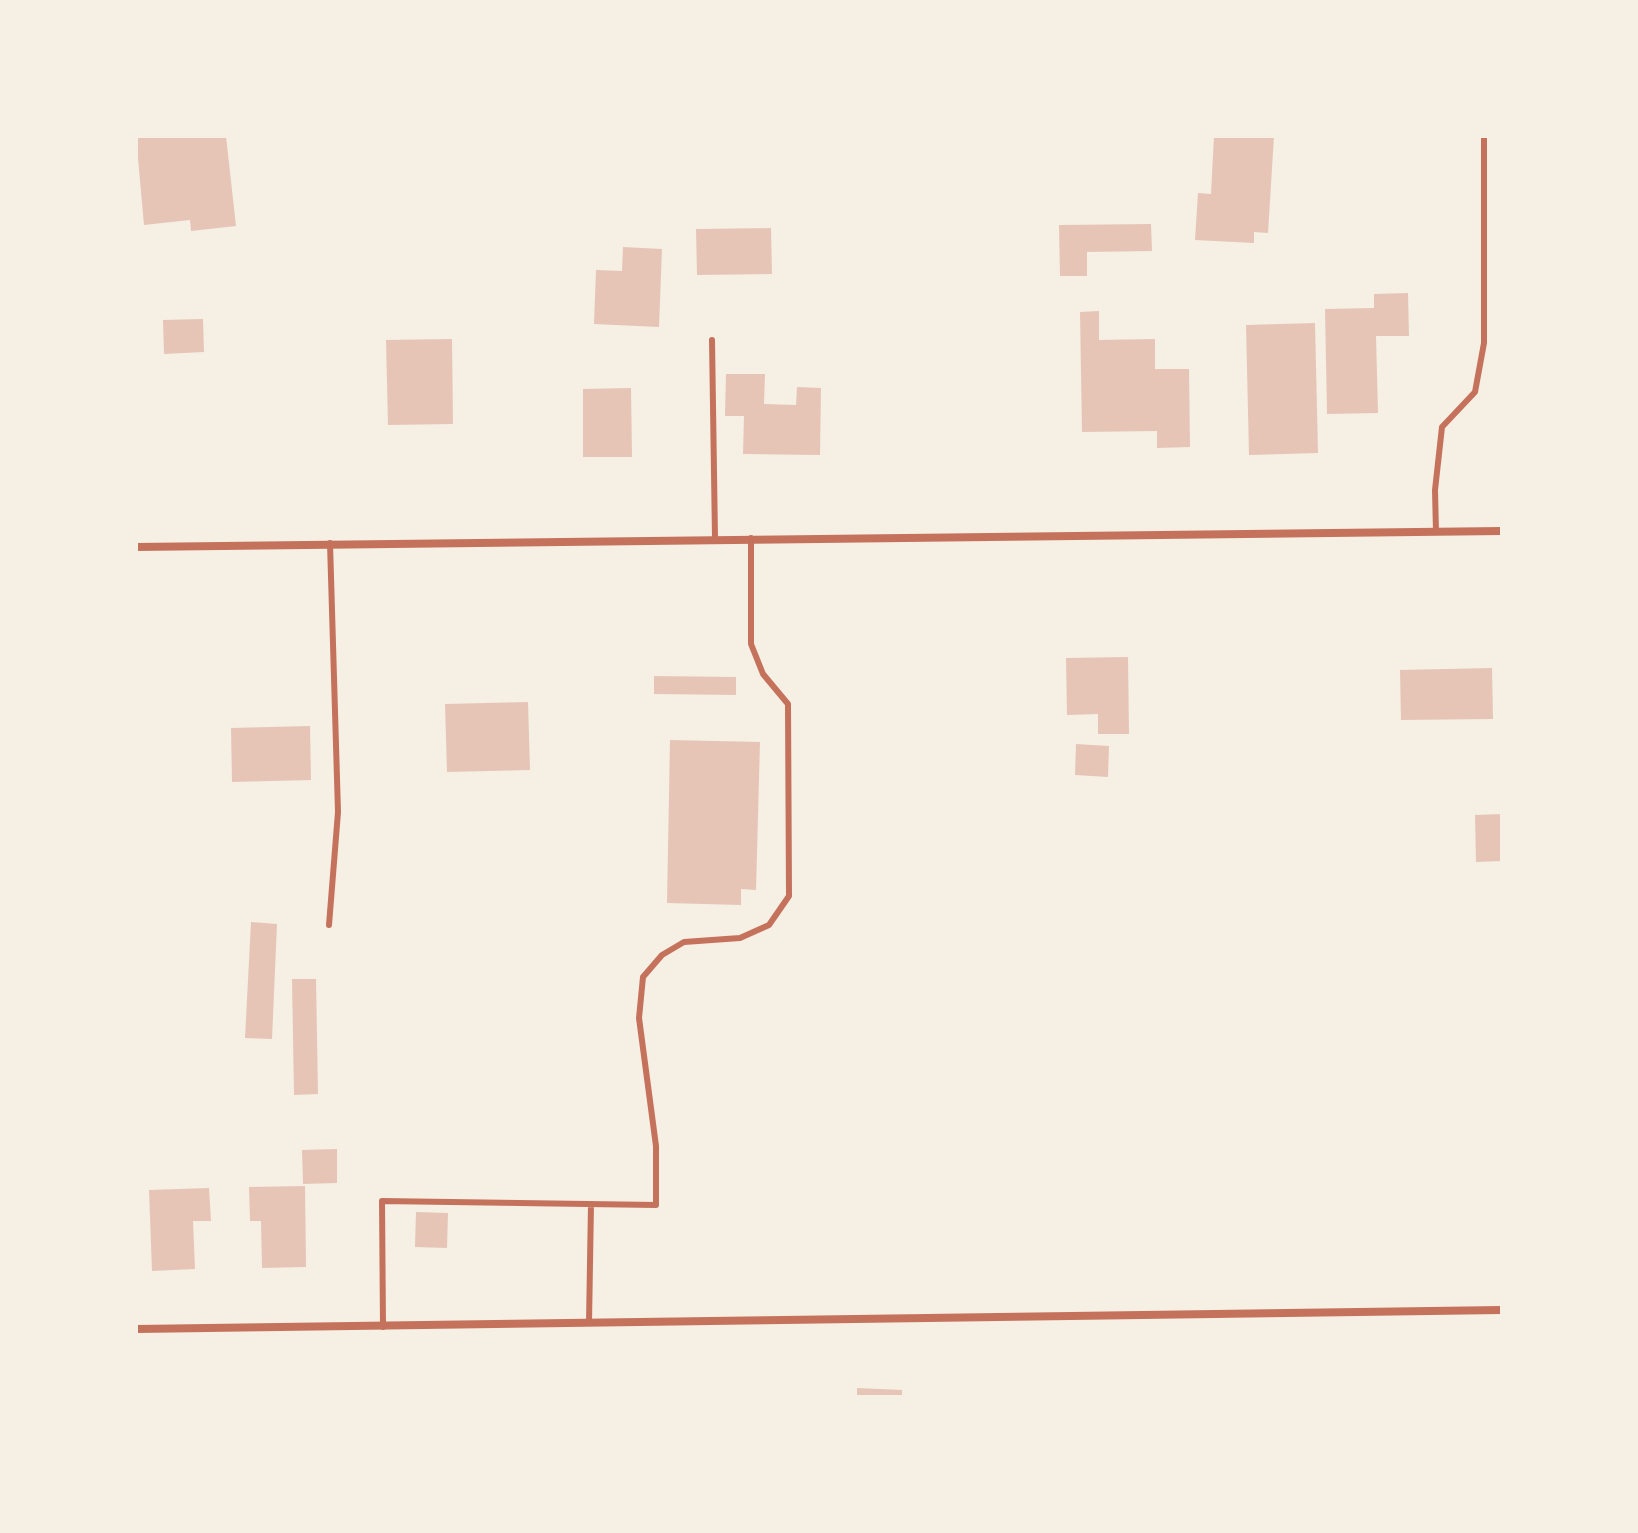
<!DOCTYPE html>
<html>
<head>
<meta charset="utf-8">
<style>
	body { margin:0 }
	#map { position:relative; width:1638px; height:1533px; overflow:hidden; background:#f6efe4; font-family:"Fira Sans",sans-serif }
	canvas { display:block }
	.frame { position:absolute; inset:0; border:138px solid #f6efe4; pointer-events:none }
</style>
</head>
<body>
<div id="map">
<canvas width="1638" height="1533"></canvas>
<div class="frame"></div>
</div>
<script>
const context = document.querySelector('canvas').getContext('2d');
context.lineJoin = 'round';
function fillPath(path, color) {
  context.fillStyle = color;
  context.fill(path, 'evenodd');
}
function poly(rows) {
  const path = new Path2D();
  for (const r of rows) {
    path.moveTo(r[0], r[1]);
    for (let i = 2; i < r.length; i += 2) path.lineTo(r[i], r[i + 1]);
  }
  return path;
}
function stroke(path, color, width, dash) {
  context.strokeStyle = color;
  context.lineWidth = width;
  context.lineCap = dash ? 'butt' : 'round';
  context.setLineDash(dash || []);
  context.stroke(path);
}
fillPath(poly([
	[136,136,226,136,236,226,191,231,190,220,144,225],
	[1214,136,1274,136,1268,233,1254,232,1254,243,1195,240,1198,193,1211,194],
	[1151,224,1152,251,1087,252,1087,276,1060,276,1059,225],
	[771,228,772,274,697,275,696,229],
	[623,247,662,249,659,327,594,324,596,270,622,271],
	[1408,293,1409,336,1376,336,1378,413,1327,414,1325,309,1374,308,1374,294],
	[1099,311,1099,340,1155,339,1155,369,1189,369,1190,447,1157,448,1157,431,1082,432,1080,312],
	[203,319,204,352,164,354,163,320],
	[1315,323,1318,453,1249,455,1246,325],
	[452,339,453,424,388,425,386,340],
	[726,374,765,374,764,404,796,405,797,387,821,388,820,455,743,454,744,416,725,416],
	[631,388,632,457,583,457,583,389],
	[1128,657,1129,734,1098,734,1098,714,1067,715,1066,658],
	[1492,668,1493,719,1401,720,1400,670],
	[654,676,736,677,736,695,654,694],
	[528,702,530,770,447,772,445,704],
	[310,726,311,780,232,782,231,728],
	[670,740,760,742,756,890,741,889,741,905,667,903],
	[1076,744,1109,746,1108,777,1075,775],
	[1502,814,1502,861,1476,862,1475,815],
	[251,922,277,924,272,1039,245,1038],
	[292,979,316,979,318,1094,294,1095],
	[337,1149,337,1183,303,1184,302,1150],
	[305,1186,306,1267,262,1268,261,1221,250,1221,249,1187],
	[209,1188,211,1221,193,1221,195,1269,152,1271,149,1190],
	[416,1212,448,1213,447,1248,415,1247],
	[857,1388,902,1390,902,1397,857,1397]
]), '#e6c5b7');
stroke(poly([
	[712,340,715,538],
	[1436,532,1435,490,1442,427,1475,392,1484,343,1484,136],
	[329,925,338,812,330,543],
	[589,1323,591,1204],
	[383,1327,382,1201,656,1205,656,1146,639,1018,643,977,662,955,684,942,740,938,769,925,789,896,788,704,763,674,751,644,751,538]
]), '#c5725c', 6);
stroke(poly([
	[136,547,1502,531],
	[136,1329,1502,1310]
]), '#c5725c', 8);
</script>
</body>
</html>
